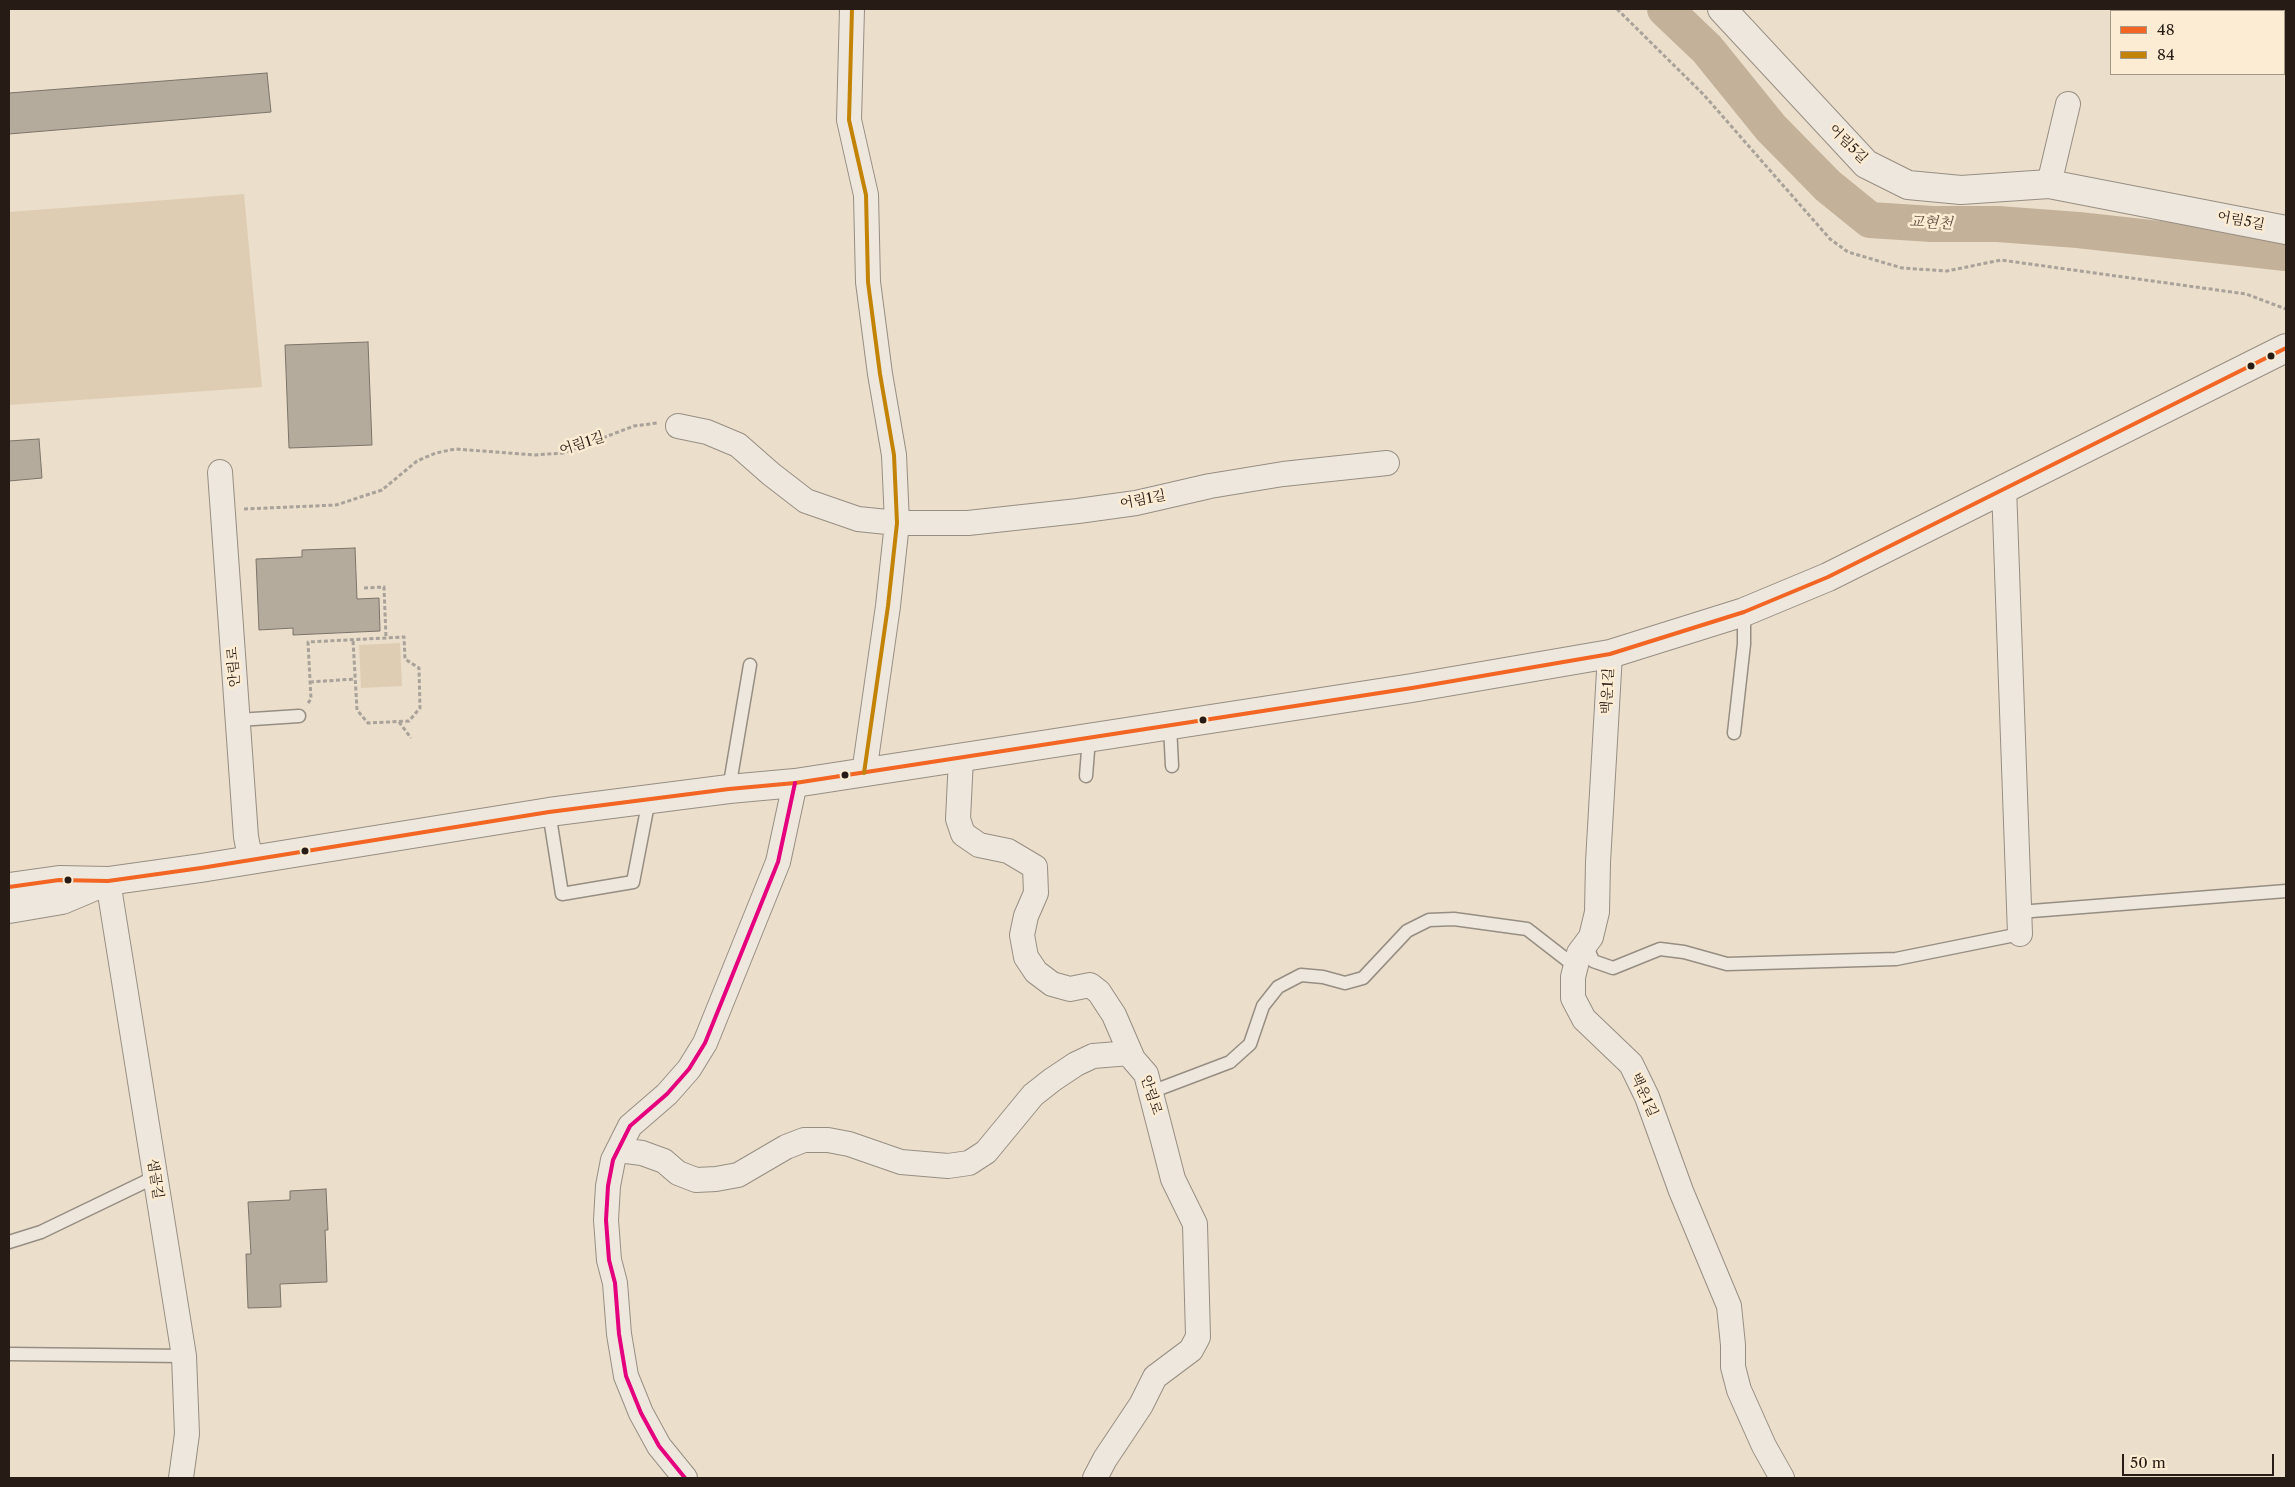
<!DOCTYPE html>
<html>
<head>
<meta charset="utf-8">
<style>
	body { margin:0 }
	#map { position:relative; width:2295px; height:1487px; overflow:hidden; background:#ebdeca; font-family:"Libre Caslon Text",serif }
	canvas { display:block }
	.frame { position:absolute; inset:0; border:10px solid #271b16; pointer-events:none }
	.legend { position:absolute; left:2110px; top:10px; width:175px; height:65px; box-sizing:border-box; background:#fbecd3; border:1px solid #a69887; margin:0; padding:6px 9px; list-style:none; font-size:15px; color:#271b16 }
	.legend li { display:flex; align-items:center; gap:10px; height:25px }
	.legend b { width:25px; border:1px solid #a69887 }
	.scale { position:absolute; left:2122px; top:1454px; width:152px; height:22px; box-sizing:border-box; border:2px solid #271b16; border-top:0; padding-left:6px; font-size:15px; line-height:18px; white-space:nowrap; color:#271b16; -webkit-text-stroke:4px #fbecd3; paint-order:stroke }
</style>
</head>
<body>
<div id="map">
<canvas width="2295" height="1487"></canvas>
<div class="frame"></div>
<ul class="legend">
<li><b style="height:6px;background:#f26522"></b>48</li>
<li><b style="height:6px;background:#c38306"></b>84</li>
</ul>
<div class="scale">50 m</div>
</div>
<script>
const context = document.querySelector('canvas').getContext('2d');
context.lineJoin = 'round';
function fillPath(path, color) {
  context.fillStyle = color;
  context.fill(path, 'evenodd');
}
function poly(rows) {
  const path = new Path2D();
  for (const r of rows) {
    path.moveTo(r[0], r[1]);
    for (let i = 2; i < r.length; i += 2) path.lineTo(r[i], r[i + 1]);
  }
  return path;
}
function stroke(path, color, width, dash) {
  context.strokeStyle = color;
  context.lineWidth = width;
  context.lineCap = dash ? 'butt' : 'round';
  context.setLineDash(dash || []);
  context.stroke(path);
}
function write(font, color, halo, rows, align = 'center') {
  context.font = font + ' "Libre Caslon Text","Noto Serif KR",serif';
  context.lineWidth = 5;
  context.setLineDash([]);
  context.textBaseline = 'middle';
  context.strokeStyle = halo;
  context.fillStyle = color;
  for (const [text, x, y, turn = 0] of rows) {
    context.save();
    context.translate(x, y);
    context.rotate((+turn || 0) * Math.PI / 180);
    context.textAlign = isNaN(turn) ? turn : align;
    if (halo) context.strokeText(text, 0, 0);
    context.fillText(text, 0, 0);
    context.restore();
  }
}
fillPath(poly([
	[244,194,262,387,9,405,9,212],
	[400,643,402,686,361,688,359,645]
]), '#dfcdb3');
stroke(poly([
	[1665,9,1707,49,1771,128,1828,186,1870,220,1932,224,1998,224,2078,230,2286,253]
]), '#c3b199', 36);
const building = poly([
	[267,73,271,112,9,134,9,93,267,73],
	[368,342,372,445,289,448,285,345,368,342],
	[39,439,42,478,9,481,9,441,39,439],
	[355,548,357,599,379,598,380,631,293,635,293,628,259,630,256,559,302,557,302,550,355,548],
	[326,1189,328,1230,325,1230,327,1282,280,1284,281,1307,248,1308,246,1254,251,1254,248,1202,290,1200,290,1191,326,1189]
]);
fillPath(building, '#b4ab9d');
stroke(building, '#7c746a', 1);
const service = poly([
	[238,720,299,716],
	[1170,726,1172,766],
	[1734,733,1744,644,1744,612],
	[1086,776,1089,738],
	[729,789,750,665],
	[549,812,562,894,633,882,649,799],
	[2019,912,2286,891],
	[1586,944,1593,961,1613,968,1660,949,1684,952,1727,964,1896,959,2020,934],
	[1151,1092,1230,1062,1250,1044,1263,1006,1278,987,1301,975,1323,977,1345,983,1363,978,1407,931,1429,920,1454,919,1527,929,1576,967],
	[9,1242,41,1232,155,1177],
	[9,1354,184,1356]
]);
const minor = poly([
	[852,9,849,120,866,195,868,282,880,374,894,455,897,523,888,606,864,773],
	[2284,41,2286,41],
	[2049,184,2068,104],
	[678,426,707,432,738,445,771,474,806,501,858,519,897,523,968,523,1078,511,1136,503,1210,486,1283,474,1387,463],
	[220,472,246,837,251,861],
	[2004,487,2020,934],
	[1610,654,1598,862,1597,912,1591,937,1579,953,1573,977,1573,998,1584,1019,1631,1064,1647,1097,1681,1191,1729,1306,1733,1345,1733,1367,1739,1390,1764,1446,1782,1478],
	[961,758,958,819,963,834,979,845,1008,851,1035,867,1036,893,1026,916,1022,935,1026,957,1036,972,1052,984,1070,989,1090,985,1099,992,1114,1015,1133,1059,1146,1074,1173,1179,1195,1224,1198,1337,1191,1350,1155,1377,1141,1405,1105,1459,1095,1478],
	[108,881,184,1356,187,1434,181,1478],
	[618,1150,642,1153,664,1161,678,1173,696,1180,716,1179,738,1175,786,1147,804,1140,828,1140,849,1144,901,1162,948,1166,969,1163,986,1152,1033,1095,1052,1080,1076,1064,1093,1056,1130,1053],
	[685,1478,659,1446,641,1413,626,1376,619,1334,615,1283,609,1260,606,1220,608,1186,613,1160,630,1126,667,1094,689,1069,705,1043,778,862,795,783]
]);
const tertiary = poly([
	[1722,9,1866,164,1908,185,1961,190,2049,184,2286,230],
	[9,887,59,880,108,881,201,868,549,812,729,789,795,783,1412,688,1610,654,1744,612,1828,577,2286,348],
	[9,909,62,900,100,884]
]);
stroke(service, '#978e83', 15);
stroke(minor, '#978e83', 26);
stroke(tertiary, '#978e83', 30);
stroke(poly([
	[1617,9,1704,95,1830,239,1848,252,1902,268,1947,271,2001,260,2246,294,2286,309],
	[244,509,336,505,382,490,417,461,436,453,455,449,535,455,563,453,634,426,657,423],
	[364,588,384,587,386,638],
	[310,682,355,679],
	[308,703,311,699,308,642,404,637,405,659,419,668,420,708,409,721,368,723,357,710,353,640],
	[399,722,411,738]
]), '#a8a29a', 3, [4, 2.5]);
stroke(service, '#eee7dd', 12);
stroke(minor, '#eee7dd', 24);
stroke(tertiary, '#eee7dd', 28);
stroke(poly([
	[9,887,59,880,108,881,201,868,549,812,729,789,795,783,1412,688,1610,654,1744,612,1828,577,2286,348]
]), '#f26522', 4);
stroke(poly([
	[852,9,849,120,866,195,868,282,880,374,894,455,897,523,888,606,864,773]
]), '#c38306', 4);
stroke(poly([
	[685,1478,659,1446,641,1413,626,1376,619,1334,615,1283,609,1260,606,1220,608,1186,613,1160,630,1126,667,1094,689,1069,705,1043,778,862,795,783]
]), '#e5007d', 4);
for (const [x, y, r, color] of [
	[2271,356,4.5,"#271b16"],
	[2251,366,4.5,"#271b16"],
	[1203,720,4.5,"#271b16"],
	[845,775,4.5,"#271b16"],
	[305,851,4.5,"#271b16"],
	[68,880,4.5,"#271b16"]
]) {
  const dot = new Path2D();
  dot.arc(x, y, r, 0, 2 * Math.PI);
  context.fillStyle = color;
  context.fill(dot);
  stroke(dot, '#fbecd3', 2);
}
write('14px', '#271b16', '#fbecd3', [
	["어림5길",1848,144,45],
	["어림5길",2241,221,11],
	["어림1길",582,444,-18],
	["어림1길",1143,500,-11],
	["안림로",234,667,-94],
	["백운1길",1608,691,-87],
	["안림로",1151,1095,72],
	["백운1길",1644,1095,66],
	["샘골길",155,1179,81]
]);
write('italic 15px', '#5f4f42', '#fbecd3', [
	["교현천",1931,223,3]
]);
</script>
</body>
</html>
